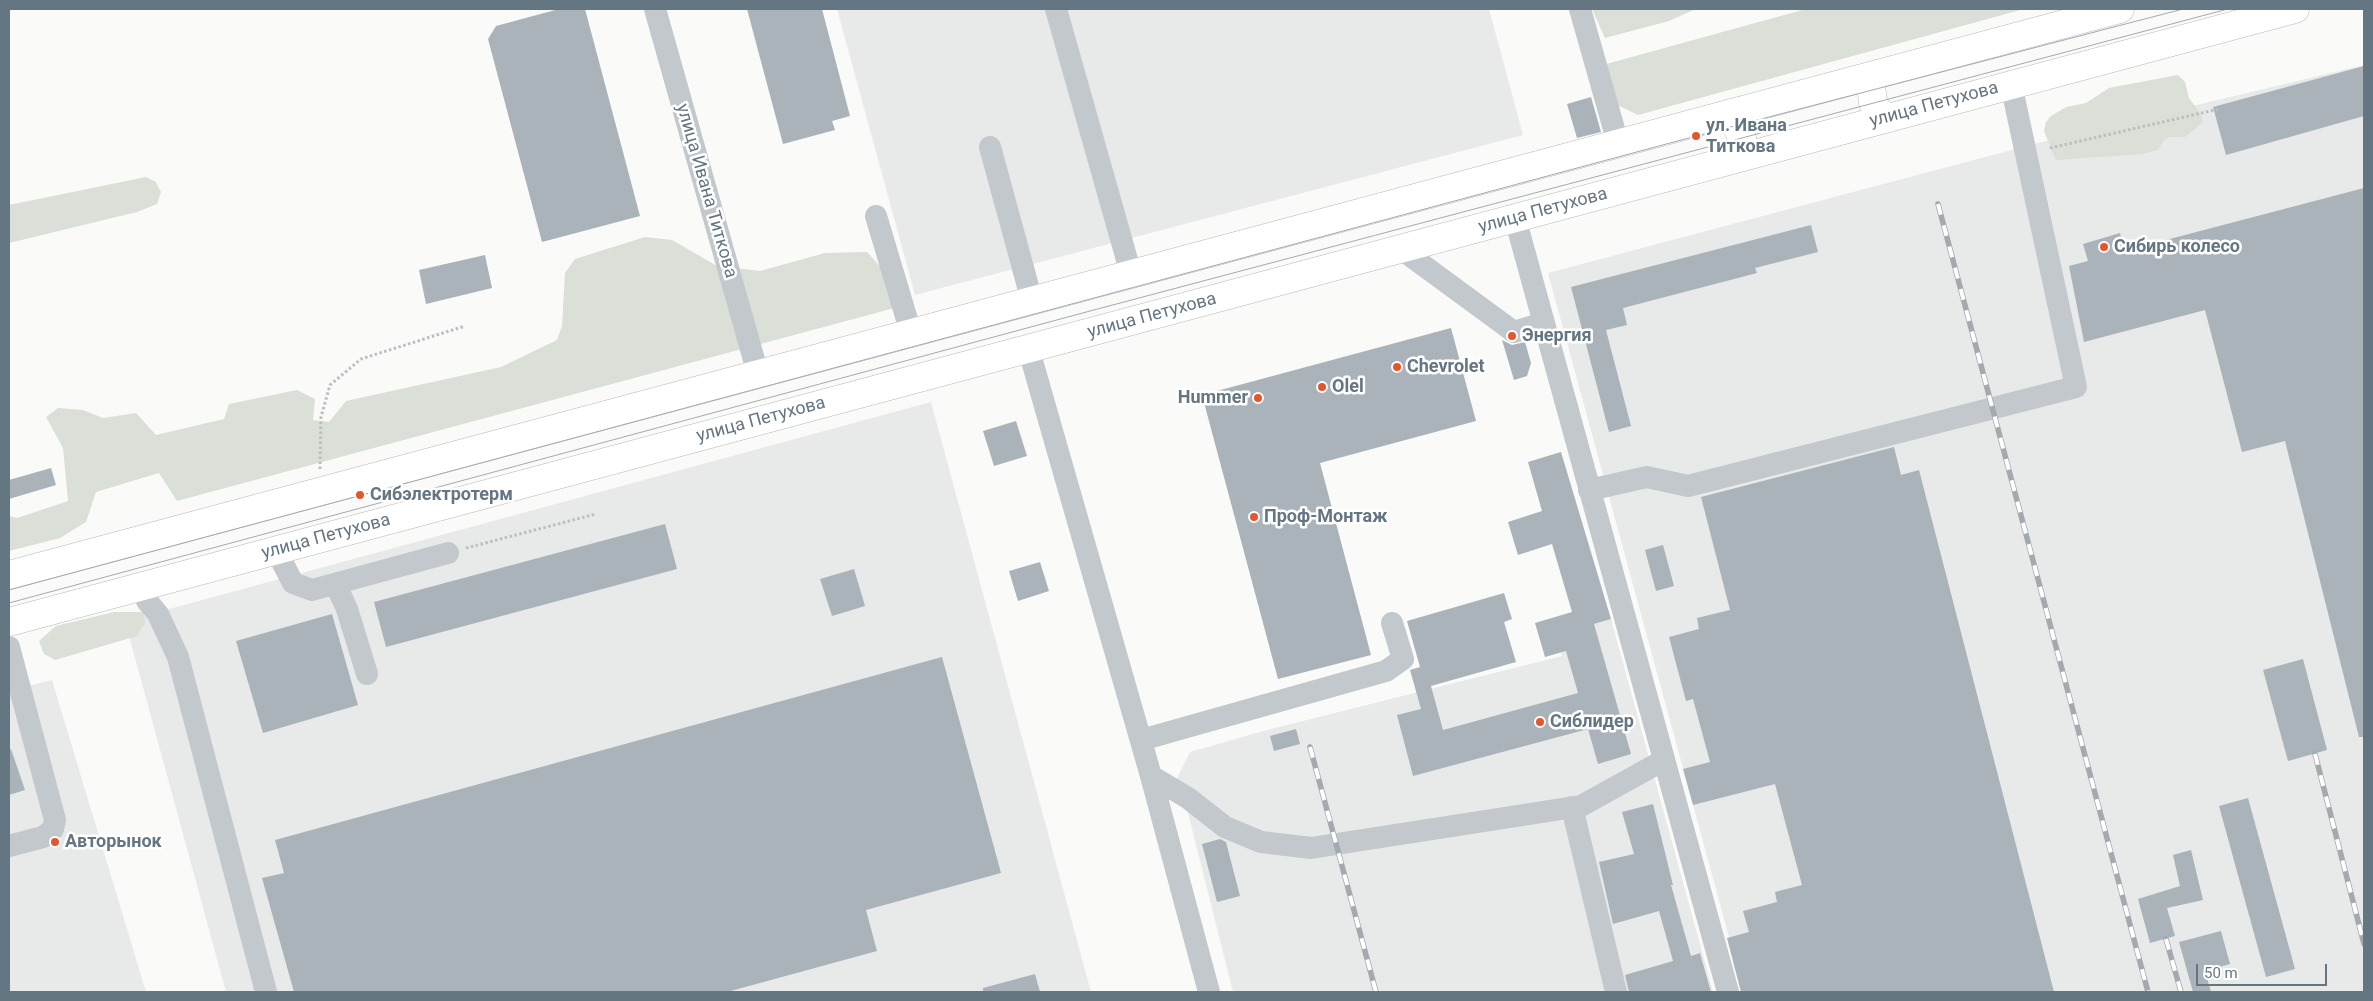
<!DOCTYPE html>
<html>
<head>
<meta charset="utf-8">
<style>
	body { margin:0 }
	#map { position:relative; width:2373px; height:1001px; overflow:hidden; background:#fafaf8; font-family:Roboto,sans-serif }
	canvas { display:block }
	.frame { position:absolute; inset:0; border:10px solid #657683; pointer-events:none }
	.scale { position:absolute; left:2196px; top:964px; width:131px; height:22px; box-sizing:border-box; border:2px solid #657683; border-top:0; padding-left:6px; font-size:15px; line-height:18px; white-space:nowrap; color:#657683; -webkit-text-stroke:4px #fff; paint-order:stroke }
</style>
</head>
<body>
<div id="map">
<canvas width="2373" height="1001"></canvas>
<div class="frame"></div>
<div class="scale">50 m</div>
</div>
<script>
const context = document.querySelector('canvas').getContext('2d');
context.lineJoin = 'round';
function fillPath(path, color) {
  context.fillStyle = color;
  context.fill(path, 'evenodd');
}
function poly(rows) {
  const path = new Path2D();
  for (const r of rows) {
    path.moveTo(r[0], r[1]);
    for (let i = 2; i < r.length; i += 2) path.lineTo(r[i], r[i + 1]);
  }
  return path;
}
function stroke(path, color, width, dash) {
  context.strokeStyle = color;
  context.lineWidth = width;
  context.lineCap = dash ? 'butt' : 'round';
  context.setLineDash(dash || []);
  context.stroke(path);
}
function write(font, color, halo, rows, align = 'center') {
  context.font = font + ' Roboto,sans-serif';
  context.lineWidth = 5;
  context.setLineDash([]);
  context.textBaseline = 'middle';
  context.strokeStyle = halo;
  context.fillStyle = color;
  for (const [text, x, y, turn = 0] of rows) {
    context.save();
    context.translate(x, y);
    context.rotate((+turn || 0) * Math.PI / 180);
    context.textAlign = isNaN(turn) ? turn : align;
    if (halo) context.strokeText(text, 0, 0);
    context.fillText(text, 0, 0);
    context.restore();
  }
}
fillPath(poly([
	[837,9,1489,9,1523,135,915,295],
	[2364,65,2364,992,1744,992,1548,273,2038,143],
	[931,402,1091,992,226,992,125,621],
	[1611,619,1713,992,1233,992,1186,805,1176,780,1190,752,1267,730,1562,656,1557,635],
	[52,680,146,992,9,992,9,691]
]), '#e8e9e9');
fillPath(poly([
	[1592,9,1696,9,1669,21,1605,38],
	[1806,9,2024,9,1638,115,1609,101,1599,66],
	[2178,75,2185,82,2189,98,2201,114,2203,122,2185,137,2170,137,2164,140,2158,150,2143,154,2056,160,2044,131,2046,122,2051,116,2066,107,2086,103,2109,88],
	[146,177,156,182,161,192,157,204,137,212,9,243,9,205],
	[645,237,672,240,717,266,760,271,825,253,867,252,913,303,177,501,159,473,96,492,86,522,60,538,9,551,9,516,17,518,68,501,63,448,46,417,58,408,83,410,103,418,136,413,156,435,224,419,229,404,297,390,315,399,313,420,329,422,346,401,501,367,557,340,562,326,565,273,575,259],
	[114,612,144,612,145,623,137,636,55,660,44,654,39,641,56,626]
]), '#dadfd7');
fillPath(poly([
	[559,9,585,9,640,216,542,242,488,39,496,26],
	[747,9,822,9,850,116,832,121,835,130,783,144],
	[2364,66,2364,116,2226,155,2213,107],
	[1591,97,1601,132,1577,138,1567,104],
	[2364,188,2364,737,2359,737,2285,441,2242,452,2205,310,2084,342,2069,266,2088,261,2083,244,2120,233,2124,251],
	[1811,225,1818,252,1755,268,1757,273,1623,308,1627,325,1606,330,1631,426,1609,432,1571,287],
	[485,255,492,288,426,304,419,270],
	[1451,328,1476,421,1320,463,1371,655,1278,679,1202,395],
	[1502,340,1512,345,1525,342,1531,363,1527,376,1514,380],
	[1016,421,1027,456,994,466,983,431],
	[1894,447,1901,475,1919,470,2054,992,1741,992,1727,938,1749,932,1743,911,1777,902,1775,892,1802,885,1775,784,1693,805,1683,769,1710,762,1693,699,1686,701,1669,637,1699,629,1697,618,1730,610,1701,497],
	[1561,452,1611,619,1594,624,1631,754,1598,764,1588,729,1413,776,1397,715,1421,709,1410,670,1420,667,1407,621,1504,593,1512,619,1504,622,1516,662,1431,686,1443,730,1578,693,1566,651,1545,657,1535,623,1572,612,1552,544,1518,555,1508,522,1542,511,1528,462],
	[51,468,56,485,9,499,9,480],
	[665,524,677,569,386,647,374,602],
	[1663,545,1674,586,1656,591,1645,550],
	[1040,562,1049,591,1018,601,1009,571],
	[854,569,865,606,832,616,820,579],
	[332,614,358,705,263,733,236,641],
	[942,657,1001,873,866,910,877,951,727,992,294,992,262,878,284,873,275,840],
	[2303,659,2327,750,2288,761,2263,670],
	[1296,729,1300,744,1274,751,1270,736],
	[11,749,25,790,9,795,9,750],
	[2248,798,2295,969,2266,977,2219,806],
	[1653,804,1673,885,1671,885,1691,956,1700,953,1711,992,1629,992,1625,975,1673,961,1659,911,1613,924,1599,862,1634,854,1622,812],
	[1220,839,1226,842,1240,896,1217,902,1202,844],
	[2191,850,2203,900,2167,908,2175,936,2150,943,2138,899,2180,886,2173,855],
	[2221,931,2230,964,2205,971,2211,992,2193,992,2179,942],
	[1035,974,1040,992,983,992,983,988]
]), '#aab3b9');
const highway = poly([
	[1870,76,1873,103,1885,119],
	[1731,113,1742,138,1743,157],
	[9,575,2120,9],
	[9,622,2295,9]
]);
stroke(highway, '#b4b9bd', 29);
stroke(poly([
	[2050,148,2219,109],
	[320,469,321,417,330,385,361,359,465,326],
	[466,548,596,514]
]), '#bbbfc2', 3, [2.5, 2.5]);
stroke(poly([
	[655,9,758,374],
	[1056,9,1131,274],
	[1580,9,1618,143],
	[990,147,1032,301],
	[876,216,911,333],
	[1515,218,1728,992],
	[1401,249,1514,332,1543,323],
	[1028,347,1151,776,1209,992],
	[1589,490,1647,477,1688,486,2076,387,2011,84],
	[276,550,293,583,312,590,448,553],
	[336,585,347,609,367,674],
	[143,586,147,601,158,614,178,657,266,992],
	[9,647,55,820,53,829,43,837,9,846],
	[1141,740,1386,671,1403,659,1392,623],
	[1151,776,1188,798,1225,827,1261,842,1311,848,1581,806,1664,760],
	[1572,807,1616,992]
]), '#c3c8cc', 22);
stroke(highway, '#fff', 28);
stroke(poly([
	[9,590,1696,136,2183,9],
	[9,603,1090,311,2228,9]
]), '#a2aab0', 1);
const rail = poly([
	[1938,204,2148,992],
	[1310,747,1376,992],
	[2315,754,2364,944],
	[2166,939,2181,992]
]);
stroke(rail, '#a2aab0', 5.5);
stroke(rail, '#fff', 4, [11]);
for (const [x, y, r, color] of [
	[1696,136,5,"#e4572e"],
	[2104,247,5,"#e4572e"],
	[1512,336,5,"#e4572e"],
	[1397,367,5,"#e4572e"],
	[1322,387,5,"#e4572e"],
	[1258,398,5,"#e4572e"],
	[360,495,5,"#e4572e"],
	[1254,517,5,"#e4572e"],
	[1540,722,5,"#e4572e"],
	[55,842,5,"#e4572e"]
]) {
  const dot = new Path2D();
  dot.arc(x, y, r, 0, 2 * Math.PI);
  context.fillStyle = color;
  context.fill(dot);
  stroke(dot, '#fff', 2);
}
write('18px', '#657683', '#fff', [
	["улица Петухова",1934,105,-15],
	["улица Ивана Титкова",706,191,74],
	["улица Петухова",1543,211,-15],
	["улица Петухова",1152,316,-15],
	["улица Петухова",761,420,-15],
	["улица Петухова",326,537,-15]
]);
write('bold 18px', '#657683', '#fff', [
	["ул. Ивана",1706,126],
	["Титкова",1706,147],
	["Сибирь колесо",2114,247],
	["Энергия",1522,336],
	["Chevrolet",1407,367],
	["Olel",1332,387],
	["Hummer",1248,398,"right"],
	["Сибэлектротерм",370,495],
	["Проф-Монтаж",1264,517],
	["Сиблидер",1550,722],
	["Авторынок",65,842]
], 'left');
</script>
</body>
</html>
